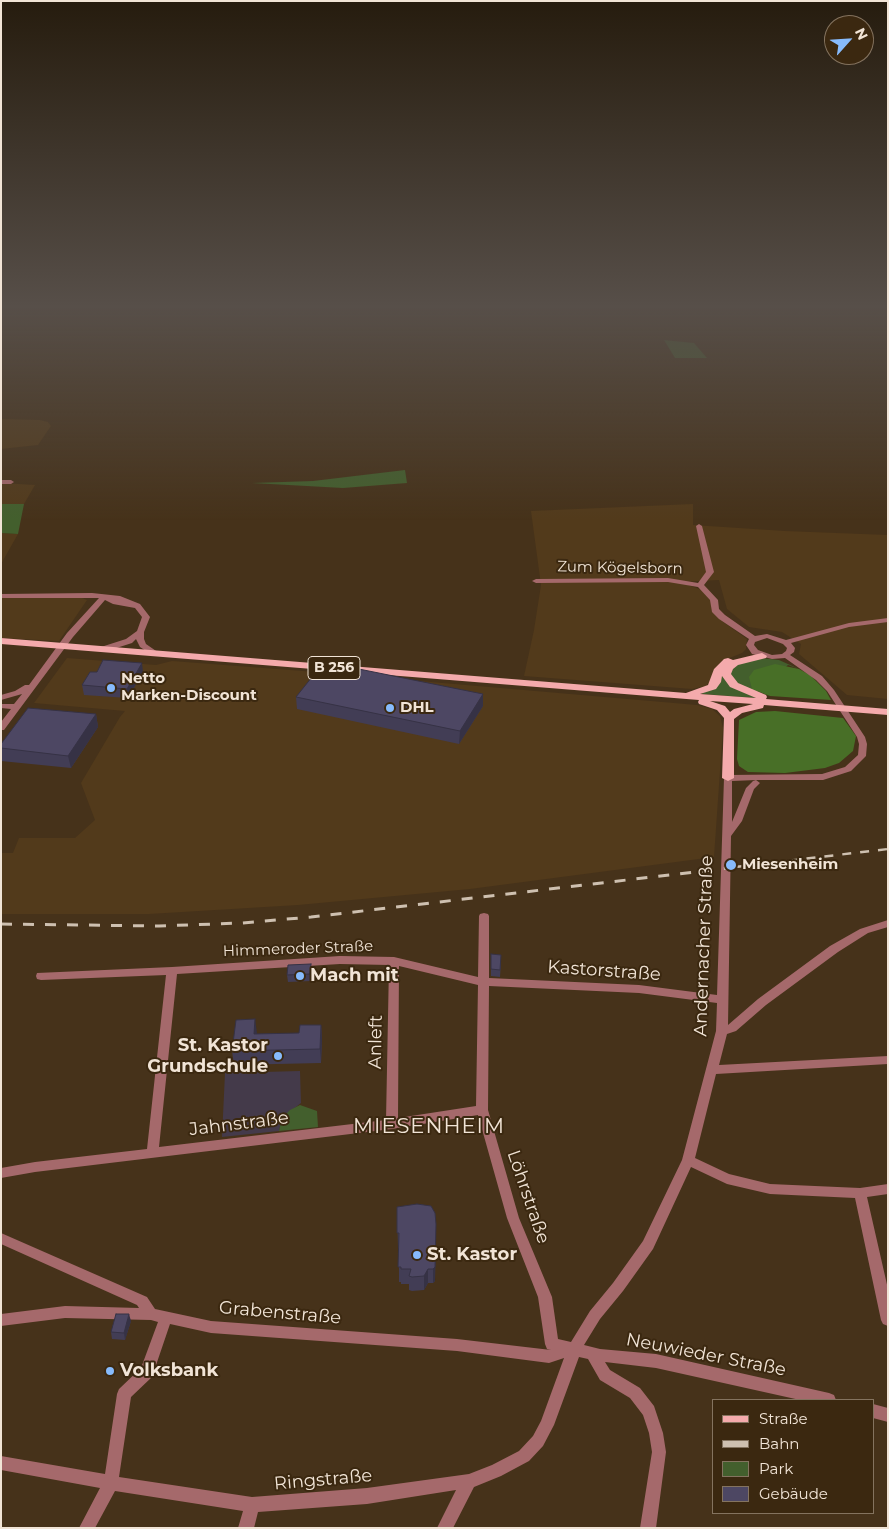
<!DOCTYPE html>
<html>
<head>
<meta charset="utf-8">
<style>
	body { margin:0 }
	#map { position:relative; width:889px; height:1529px; overflow:hidden; background:#46321a; font-family:Montserrat,sans-serif }
	canvas { display:block }
	.frame { position:absolute; inset:0; border:2px solid #f1e4d6; pointer-events:none }
	.legend { position:absolute; left:712px; top:1399px; width:162px; height:115px; box-sizing:border-box; background:#3b2810; border:1px solid #84735f; margin:0; padding:6px 9px; list-style:none; font-size:15px; color:#f1e4d6 }
	.legend li { display:flex; align-items:center; gap:10px; height:25px }
	.legend b { width:25px; border:1px solid #84735f }
	.north { position:absolute; left:824px; top:15px; width:50px; height:50px; box-sizing:border-box; background:#3b2810; border:1px solid #84735f; border-radius:50%; rotate:64deg; font-size:14px; font-weight:700; line-height:20px; text-align:center; color:#f1e4d6 }
	.north::after { content:''; display:block; margin:auto; width:18px; height:22px; background:#87bbfc; clip-path:polygon(50% 0,100% 100%,50% 72%,0 100%) }
</style>
</head>
<body>
<div id="map">
<canvas width="889" height="1529"></canvas>
<div class="frame"></div>
<ul class="legend">
<li><b style="height:6px;background:#f4aaac"></b>Straße</li>
<li><b style="height:6px;background:#cec0b0"></b>Bahn</li>
<li><b style="height:14px;background:#435f2d"></b>Park</li>
<li><b style="height:14px;background:#4d4763"></b>Gebäude</li>
</ul>
<div class="north">N</div>
</div>
<script>
const context = document.querySelector('canvas').getContext('2d');
context.lineJoin = 'round';
function fillPath(path, color) {
  context.fillStyle = color;
  context.fill(path, 'evenodd');
}
function poly(rows) {
  const path = new Path2D();
  for (const r of rows) {
    path.moveTo(r[0], r[1]);
    for (let i = 2; i < r.length; i += 2) path.lineTo(r[i], r[i + 1]);
  }
  return path;
}
function stroke(path, color, width, dash) {
  context.strokeStyle = color;
  context.lineWidth = width;
  context.lineCap = dash ? 'butt' : 'round';
  context.setLineDash(dash || []);
  context.stroke(path);
}
function write(font, color, halo, rows, align = 'center') {
  context.font = font + ' Montserrat,sans-serif';
  context.lineWidth = 4;
  context.setLineDash([]);
  context.textBaseline = 'middle';
  context.strokeStyle = halo;
  context.fillStyle = color;
  for (const [text, x, y, turn = 0] of rows) {
    context.save();
    context.translate(x, y);
    context.rotate((+turn || 0) * Math.PI / 180);
    context.textAlign = isNaN(turn) ? turn : align;
    if (halo) context.strokeText(text, 0, 0);
    context.fillText(text, 0, 0);
    context.restore();
  }
}
fillPath(poly([
	[1,419,40,420,48,422,51,426,38,445,1,449],
	[1,483,35,485,24,504,1,504],
	[693,504,693,525,785,531,888,535,888,699,847,695,799,654,801,644,782,632,749,627,727,609,719,580,680,582,702,590,711,601,712,610,723,622,747,639,746,649,742,653,722,661,714,670,712,680,706,686,692,689,524,676,534,630,541,585,531,511],
	[1,533,18,534,1,564],
	[80,597,87,600,59,641,1,638,1,598],
	[67,658,156,665,172,661,316,672,697,705,712,709,720,716,723,728,714,857,470,889,298,905,149,914,1,914,1,853,13,853,19,838,75,838,95,820,81,783,120,717,125,711,34,703]
]), '#523a1b');
fillPath(poly([
	[300,1071,301,1103,282,1118,279,1131,222,1137,225,1073]
]), '#443a4a');
fillPath(poly([
	[664,340,694,343,707,358,675,358],
	[405,470,407,483,343,488,252,483,313,481],
	[1,504,24,504,18,534,1,533],
	[761,658,779,660,799,669,788,665,757,692,770,696,748,691,730,678,729,669,735,665],
	[723,675,733,687,756,698,702,694],
	[300,1105,317,1111,318,1127,279,1131,282,1118,290,1110]
]), '#435f2d');
fillPath(poly([
	[775,664,799,669,810,675,826,691,831,700,770,696,752,689,749,677,754,670],
	[775,711,843,718,856,736,853,751,839,763,825,768,785,773,748,772,739,766,737,759,739,720,756,712]
]), '#486f27');
fillPath(poly([
	[1,480,11,480,14,482,11,484,1,484,1,480],
	[699,524,702,526,714,572,704,585,718,600,719,609,725,615,755,636,767,634,786,640,849,623,888,618,888,622,849,627,791,643,795,648,794,652,790,655,822,676,834,690,865,737,867,744,866,756,851,771,823,780,756,780,760,783,754,789,742,821,731,836,728,1025,758,999,830,946,860,929,888,920,888,927,868,933,838,952,766,1005,736,1031,727,1034,719,1065,888,1056,888,1064,716,1074,695,1158,729,1174,770,1184,860,1188,888,1184,888,1194,867,1197,888,1289,888,1326,883,1324,881,1320,855,1198,770,1194,727,1184,691,1167,653,1249,623,1291,600,1319,584,1345,600,1349,656,1354,829,1393,834,1395,836,1400,800,1400,656,1368,605,1362,610,1370,640,1388,654,1406,663,1433,666,1452,656,1528,640,1528,652,1452,649,1433,643,1415,630,1398,600,1380,588,1359,579,1357,554,1425,543,1446,529,1461,501,1476,474,1487,453,1528,437,1528,456,1490,367,1504,258,1512,254,1528,238,1528,243,1511,115,1491,95,1528,79,1528,100,1488,1,1470,1,1456,105,1474,117,1394,119,1389,141,1368,158,1322,151,1320,65,1318,1,1326,1,1314,65,1306,139,1308,137,1305,1,1244,1,1233,147,1297,155,1309,211,1321,457,1339,551,1350,547,1349,545,1344,538,1297,507,1218,478,1115,392,1129,35,1172,1,1178,1,1168,35,1162,147,1149,166,975,41,980,37,979,36,976,37,973,172,967,340,956,394,957,478,977,479,916,480,914,484,913,488,914,489,916,489,978,639,985,717,995,724,778,728,775,822,774,845,767,858,755,859,744,857,737,827,691,816,680,785,658,772,659,752,654,746,645,749,639,719,619,712,612,710,600,698,587,668,582,536,583,532,581,536,579,668,578,698,583,706,572,696,526,699,524],
	[767,638,783,644,787,648,786,651,782,654,772,655,758,650,754,645,755,642,767,638],
	[756,780,753,781,746,788,732,822,732,781,756,780],
	[340,964,389,965,386,1120,159,1147,177,974,340,964],
	[399,966,478,985,476,1106,398,1118,399,966],
	[489,986,639,993,717,1003,716,1031,682,1160,643,1241,613,1283,590,1311,571,1342,558,1339,552,1297,519,1218,488,1110,489,986],
	[170,1324,211,1333,457,1351,549,1363,564,1358,541,1421,533,1436,519,1451,492,1465,469,1474,367,1488,252,1497,119,1477,131,1397,152,1377,170,1324],
	[92,593,120,596,140,604,150,617,144,632,144,639,146,644,159,653,158,655,152,655,140,647,136,639,132,643,107,651,101,651,100,649,101,647,126,639,137,631,142,617,135,608,113,604,105,600,73,637,4,730,1,730,1,722,11,709,1,708,1,704,14,704,22,694,1,700,1,695,15,691,25,685,29,685,67,633,99,598,1,598,1,594,92,593],
	[873,1404,888,1408,888,1422,873,1418,873,1404]
]), '#a5696b');
fillPath(poly([
	[1,638,686,693,708,685,714,669,724,659,728,658,733,660,762,653,767,656,766,658,738,665,733,669,731,674,738,683,766,695,767,697,766,699,888,709,888,715,764,705,763,708,742,713,734,719,734,778,728,781,722,778,724,718,717,710,699,704,698,702,699,700,1,644,1,638],
	[722,676,730,687,756,698,700,694,716,689,721,682,722,676],
	[710,701,753,704,734,709,730,712,725,706,710,701]
]), '#f4aaac');
stroke(poly([
	[735,867,888,849]
]), '#cec0b0', 2.5, [9, 9]);
stroke(poly([
	[1,924,159,926,242,923,311,917,746,866]
]), '#cec0b0', 3, [11, 11]);
fillPath(poly([
	[143,672,128,698,84,695,82,685],
	[296,697,483,706,459,744,297,709],
	[96,714,98,727,71,768,1,761,1,744],
	[491,954,501,962,500,977,491,976],
	[311,971,311,981,288,982,287,975],
	[321,1025,322,1039,321,1063,234,1065,232,1051,299,1033],
	[397,1207,436,1224,435,1281,433,1283,428,1283,424,1290,412,1291,409,1290,409,1284,401,1284,401,1282,399,1282,399,1248,398,1248],
	[131,1321,125,1340,112,1339,111,1332]
]), '#423d55');
fillPath(poly([
	[142,663,143,672,128,698,127,689],
	[483,694,483,706,459,744,460,731],
	[96,714,98,727,71,768,68,756],
	[255,1019,257,1033,255,1048,254,1034],
	[321,1025,322,1039,321,1063,320,1049],
	[436,1224,435,1281,433,1283,433,1269],
	[428,1269,428,1283,424,1290,424,1276],
	[129,1314,131,1321,125,1340,124,1333]
]), '#363245');
const building = poly([
	[103,660,142,663,127,689,82,685,90,672,97,672,103,660],
	[324,662,483,694,460,731,296,697,324,662],
	[28,708,96,714,68,756,1,748,1,744,28,708],
	[491,954,501,955,500,970,491,969,491,954],
	[311,964,310,974,287,975,288,965,311,964],
	[255,1019,254,1034,299,1033,300,1025,321,1025,320,1049,232,1051,236,1020,255,1019],
	[417,1204,431,1206,435,1213,436,1224,435,1267,433,1269,428,1269,424,1276,412,1277,409,1276,411,1269,401,1269,401,1267,398,1267,399,1233,397,1233,397,1207,417,1204],
	[116,1314,129,1314,124,1333,111,1332,116,1314]
]);
fillPath(building, '#4d4763');
stroke(building, '#363245', 1);
const sky = context.createLinearGradient(0, 0, 0, 520);
sky.addColorStop(0, '#261c0e');
sky.addColorStop(0.59, '#574f49');
sky.addColorStop(1, '#574f4900');
context.fillStyle = sky;
context.fillRect(0, 0, 889, 520);
for (const [x, y, r, color] of [
	[111,688,5,"#87bbfc"],
	[390,708,5,"#87bbfc"],
	[731,865,6,"#87bbfc"],
	[300,976,5,"#87bbfc"],
	[278,1056,5,"#87bbfc"],
	[417,1255,5,"#87bbfc"],
	[110,1371,5,"#87bbfc"]
]) {
  const dot = new Path2D();
  dot.arc(x, y, r, 0, 2 * Math.PI);
  context.fillStyle = color;
  context.fill(dot);
  stroke(dot, '#3b2810', 2);
}
for (const [x, y, w] of [
	[334,668,52]
]) {
  const box = new Path2D();
  box.roundRect(x - w / 2, y - 11.5, w, 23, 4);
  context.fillStyle = '#3b2810';
  context.fill(box);
  stroke(box, '#f1e4d6', 1);
}
write('bold 14px', '#f1e4d6', null, [
	["B 256",334,668]
]);
write('15px', '#f1e4d6', '#3b2810', [
	["Zum Kögelsborn",620,568,1],
	["Himmeroder Straße",298,949,-2]
]);
write('bold 15px', '#f1e4d6', '#3b2810', [
	["Netto",121,679],
	["Marken-Discount",121,696],
	["DHL",400,708],
	["Miesenheim",742,865]
], 'left');
write('18px', '#f1e4d6', '#3b2810', [
	["Andernacher Straße",704,946,-88],
	["Kastorstraße",604,971,4],
	["Anleft",376,1042,-89],
	["Jahnstraße",239,1124,-7],
	["Löhrstraße",528,1197,71],
	["Grabenstraße",280,1313,5],
	["Neuwieder Straße",706,1355,11],
	["Ringstraße",323,1480,-5]
]);
write('bold 18px', '#f1e4d6', '#3b2810', [
	["Mach mit",310,976],
	["St. Kastor",268,1046,"right"],
	["Grundschule",268,1067,"right"],
	["St. Kastor",427,1255],
	["Volksbank",120,1371]
], 'left');
context.letterSpacing = '1px';
write('21px', '#f1e4d6', '#3b2810', [
	["MIESENHEIM",429,1127]
]);
context.letterSpacing = '0px';
</script>
</body>
</html>
